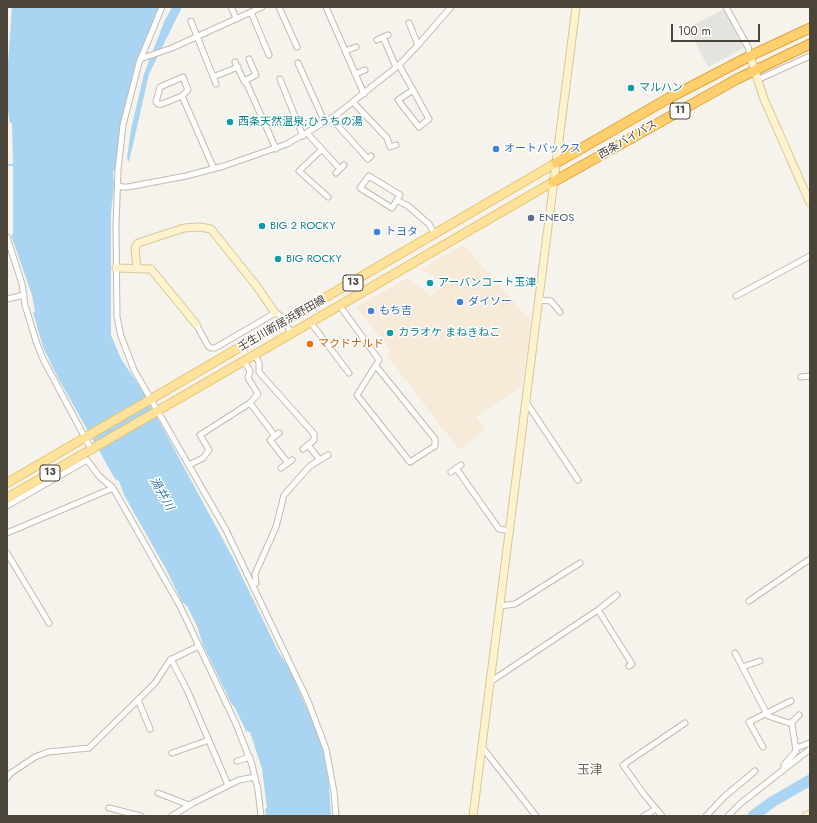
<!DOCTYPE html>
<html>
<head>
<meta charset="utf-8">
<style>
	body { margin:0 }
	#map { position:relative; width:817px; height:823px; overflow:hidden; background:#f6f3ec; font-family:Jost,sans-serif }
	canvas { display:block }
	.frame { position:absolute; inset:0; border:8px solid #4b4439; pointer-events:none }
	.scale { position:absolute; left:671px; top:24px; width:89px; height:18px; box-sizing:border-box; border:2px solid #4b4439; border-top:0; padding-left:5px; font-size:12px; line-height:14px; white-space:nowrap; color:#4b4439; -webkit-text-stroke:3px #fff; paint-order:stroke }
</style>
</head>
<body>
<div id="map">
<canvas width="817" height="823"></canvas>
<div class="frame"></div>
<div class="scale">100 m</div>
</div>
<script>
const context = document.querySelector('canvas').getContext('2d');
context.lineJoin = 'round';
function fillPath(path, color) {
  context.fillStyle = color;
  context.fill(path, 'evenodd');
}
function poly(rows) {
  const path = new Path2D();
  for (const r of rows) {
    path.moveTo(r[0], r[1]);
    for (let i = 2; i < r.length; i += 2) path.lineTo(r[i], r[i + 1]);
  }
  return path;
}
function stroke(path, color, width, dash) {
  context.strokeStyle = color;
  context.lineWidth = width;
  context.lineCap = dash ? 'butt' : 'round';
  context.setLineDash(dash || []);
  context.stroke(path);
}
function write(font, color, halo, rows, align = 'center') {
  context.font = font + ' Jost,"Noto Sans JP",sans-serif';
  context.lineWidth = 3;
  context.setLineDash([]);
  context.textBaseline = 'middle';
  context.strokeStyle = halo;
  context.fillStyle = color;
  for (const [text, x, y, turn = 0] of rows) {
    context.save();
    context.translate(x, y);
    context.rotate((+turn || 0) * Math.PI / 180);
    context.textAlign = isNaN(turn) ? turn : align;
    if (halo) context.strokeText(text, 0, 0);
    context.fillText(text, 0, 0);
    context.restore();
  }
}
fillPath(poly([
	[463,245,531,321,522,386,476,416,485,430,459,450,387,355,391,351,356,307,407,278,431,296,443,285,439,280,421,269]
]), '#f7ead8');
fillPath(poly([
	[724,9,744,48,708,67,688,28]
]), '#e5e3e0');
fillPath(poly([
	[12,7,160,7,145,40,132,78,120,129,116,170,113,171,114,185,111,213,111,335,121,359,144,393,234,560,278,651,290,670,315,727,323,750,329,784,331,816,266,816,265,809,267,808,262,769,250,732,246,731,234,706,232,705,203,645,197,626,187,606,182,602,166,569,124,495,119,481,115,479,57,376,43,347,33,313,35,311,32,295,11,235,13,234,13,165,12,123,10,123,7,105,7,78],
	[172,7,182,7,149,74,129,162,127,158,131,129,144,74,164,22]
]), '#a9d4f2');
stroke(poly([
	[7,165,13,165]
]), '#a9d4f2', 2);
stroke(poly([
	[753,816,772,802,810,780]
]), '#a9d4f2', 11);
const street = poly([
	[162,7,139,63,123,125,118,170,116,226,117,317,121,336,134,370,226,530,308,701,326,749,334,792,336,816],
	[231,7,236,18],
	[279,7,297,47],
	[326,7,364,94],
	[726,7,748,47,750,56],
	[251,12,269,55],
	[191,21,216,84],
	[409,23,418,45],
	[383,37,396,67],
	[377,40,388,35],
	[345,51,356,47],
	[140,59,172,48,262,7],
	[235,62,244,81,247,84,276,149],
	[298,63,325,123],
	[399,65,413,90,429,119,419,127,398,100,413,90],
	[355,74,365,70],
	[213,77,238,67],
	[280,79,303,136],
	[757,80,810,56],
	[244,81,256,75,249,59],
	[182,96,162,104,158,104,156,102,160,87,183,77,188,90,182,96,214,169],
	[353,102,387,138,390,147,396,145],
	[331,118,368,159,371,156],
	[307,133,340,169],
	[321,150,299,171,328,197],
	[336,173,344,165],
	[118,185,122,187,128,187,186,176,224,166,287,144,335,116,399,65,418,45,451,7],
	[397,200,400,195,369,176,360,188,392,208,397,200,408,206,429,224,435,235],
	[7,237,22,284,25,305,37,344,43,359,91,449],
	[736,296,810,256],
	[7,299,24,295],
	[539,300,551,301,560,312],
	[340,306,379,360,357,395,410,462,435,446,435,439,376,366],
	[311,323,349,373],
	[196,324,208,346,211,348,215,348,275,313,280,315,292,334],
	[255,355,259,363,259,372,314,434,314,440,303,449],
	[801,377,810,376],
	[526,402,578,480],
	[250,403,275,436],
	[279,433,270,440,288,463],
	[308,445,319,459],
	[189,465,203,458,209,450,200,435,250,403,258,394,248,378,250,371,244,361],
	[281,468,292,460],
	[456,468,499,529,509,531],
	[451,472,461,465],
	[7,506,87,460,99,476,113,488,180,606,236,724,252,765,258,790,261,816],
	[7,533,113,488],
	[7,553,49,623],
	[256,583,255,574,276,527,284,495,310,466,328,455],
	[749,601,810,559],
	[500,606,515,604,580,563],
	[598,610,632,664,629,666],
	[735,653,768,716,792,724,796,751,784,765,784,768],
	[171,659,188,692,228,785],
	[742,667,760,661],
	[490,682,598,610,617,595],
	[138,700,150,729],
	[791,723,799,715],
	[482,747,536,816],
	[763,747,749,722,791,701],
	[796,748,810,743],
	[172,753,209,740],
	[237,761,250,757],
	[7,778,11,773,35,757,48,752,89,748,155,683,170,660,199,646],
	[158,793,189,805],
	[109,808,141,816],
	[172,816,193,803,239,780,255,777],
	[644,816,656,809],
	[662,816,643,793,623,765,685,723],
	[706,816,724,797,755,771],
	[728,816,741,803,810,749]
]);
const secondary = poly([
	[750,56,764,99,810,203],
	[116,268,151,269,196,324],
	[137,269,135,248,138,243,184,228,200,227,211,229,258,288,275,313],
	[473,816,576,7],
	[806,816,810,814]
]);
const primary = poly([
	[7,483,556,163],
	[7,498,553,182]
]);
const highway = poly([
	[556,163,669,98,750,56,810,28],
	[553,182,737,79,810,44]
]);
stroke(street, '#c2bbae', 7);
stroke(secondary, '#d6c79b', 9);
stroke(primary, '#e6c16a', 10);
stroke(highway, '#e0a43c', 11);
stroke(street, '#fff', 5);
stroke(secondary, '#fff3cd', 7);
stroke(primary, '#ffe39c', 8);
stroke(highway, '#ffcf6e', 9);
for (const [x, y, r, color] of [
	[631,88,4,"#0f9aa8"],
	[230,122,4,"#0f9aa8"],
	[496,149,4,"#3f7fe0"],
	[531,218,4,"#5c6f8a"],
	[262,226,4,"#0f9aa8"],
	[377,232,4,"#3f7fe0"],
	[278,259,4,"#0f9aa8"],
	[430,283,4,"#0f9aa8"],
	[460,302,4,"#3f7fe0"],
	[371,311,4,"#3f7fe0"],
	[390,333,4,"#0f9aa8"],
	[310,344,4,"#e8710a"]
]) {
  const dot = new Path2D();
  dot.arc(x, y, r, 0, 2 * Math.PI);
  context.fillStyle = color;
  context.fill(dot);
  stroke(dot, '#fff', 1.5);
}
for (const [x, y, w] of [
	[680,111,20],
	[353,283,20],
	[50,473,20]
]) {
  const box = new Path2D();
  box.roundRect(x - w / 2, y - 8, w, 16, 3);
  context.fillStyle = '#fff';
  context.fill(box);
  stroke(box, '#4b4439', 1);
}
write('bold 10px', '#4b4439', null, [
	["11",680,111],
	["13",353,283],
	["13",50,473]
]);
write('11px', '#0d838f', '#fff', [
	["マルハン",639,88],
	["西条天然温泉;ひうちの湯",238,122],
	["BIG 2 ROCKY",270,226],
	["BIG ROCKY",286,259],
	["アーバンコート玉津",438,283],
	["カラオケ まねきねこ",398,333]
], 'left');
write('11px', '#4b4439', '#fff', [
	["西条バイパス",628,140,-30],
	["壬生川新居浜野田線",282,324,-30]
]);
write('11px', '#366cbe', '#fff', [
	["オートバックス",504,149],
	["トヨタ",385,232],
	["ダイソー",468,302],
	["もち吉",379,311]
], 'left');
write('11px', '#4e5e75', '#fff', [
	["ENEOS",539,218]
], 'left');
write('11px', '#c56008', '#fff', [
	["マクドナルド",318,344]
], 'left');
write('italic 12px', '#2e7ab2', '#fff', [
	["渦井川",161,494,60]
]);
write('13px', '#6e6250', '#fff', [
	["玉津",590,771]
]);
</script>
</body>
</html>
